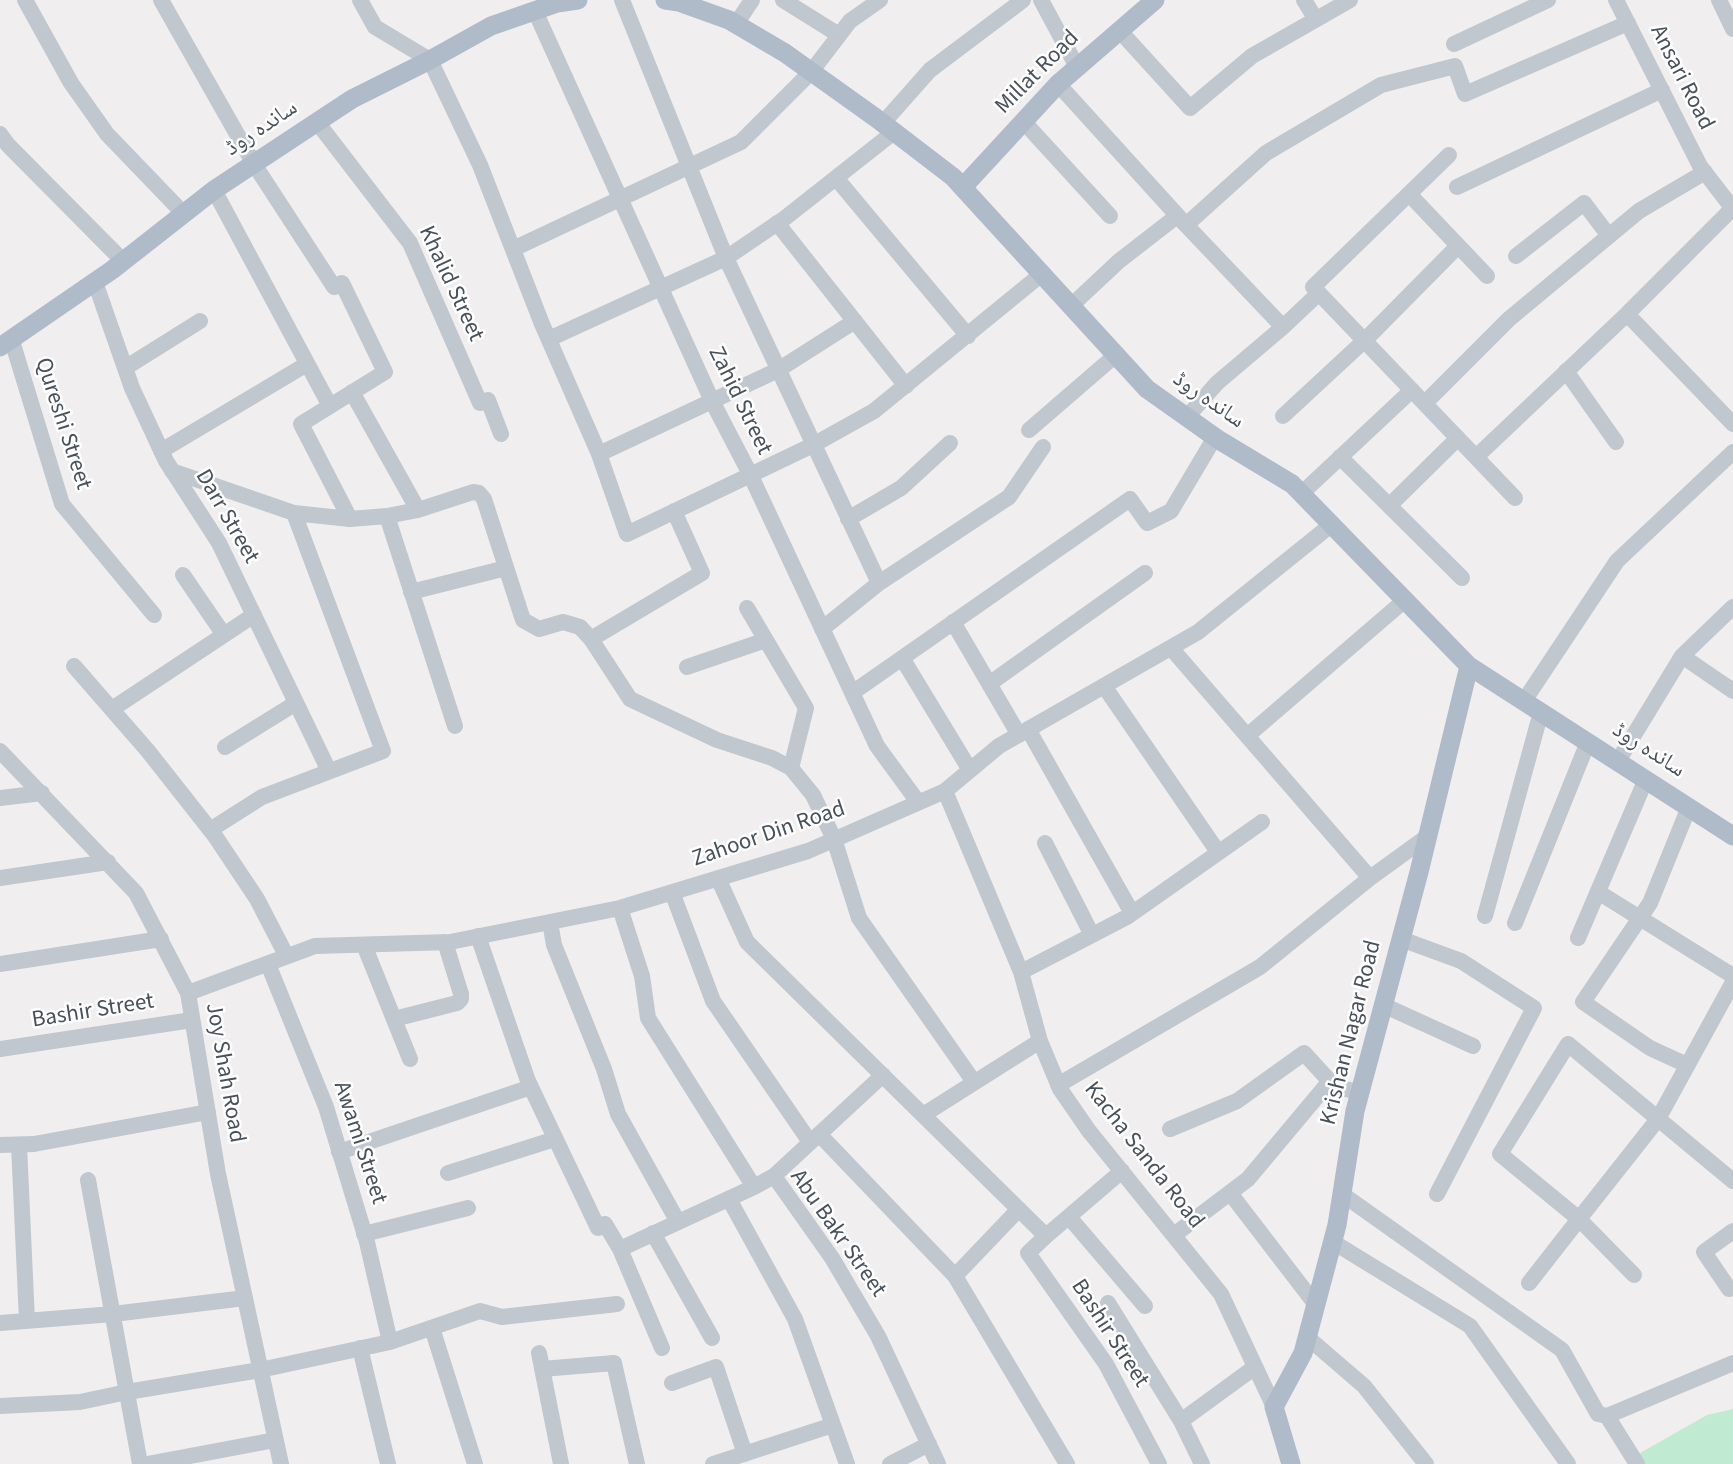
<!DOCTYPE html>
<html>
<head>
<meta charset="utf-8">
<style>
	body { margin:0 }
	canvas { display:block; background:#f0eeee }
</style>
</head>
<body>
<canvas width="1733" height="1464"></canvas>
<script>
const context = document.querySelector('canvas').getContext('2d');
context.lineJoin = 'round';
function fillPath(path, color) {
  context.fillStyle = color;
  context.fill(path, 'evenodd');
}
function poly(rows) {
  const path = new Path2D();
  for (const r of rows) {
    path.moveTo(r[0], r[1]);
    for (let i = 2; i < r.length; i += 2) path.lineTo(r[i], r[i + 1]);
  }
  return path;
}
function stroke(path, color, width, dash) {
  context.strokeStyle = color;
  context.lineWidth = width;
  context.lineCap = dash ? 'butt' : 'round';
  context.setLineDash(dash || []);
  context.stroke(path);
}
function write(font, color, halo, rows, align = 'center') {
  context.font = font + ' "Source Sans 3","Noto Naskh Arabic",sans-serif';
  context.lineWidth = 5;
  context.setLineDash([]);
  context.textBaseline = 'middle';
  context.strokeStyle = halo;
  context.fillStyle = color;
  for (const [text, x, y, turn = 0] of rows) {
    context.save();
    context.translate(x, y);
    context.rotate((+turn || 0) * Math.PI / 180);
    context.textAlign = isNaN(turn) ? turn : align;
    if (halo) context.strokeText(text, 0, 0);
    context.fillText(text, 0, 0);
    context.restore();
  }
}
fillPath(poly([
	[1733,1409,1733,1464,1637,1464,1633,1457,1707,1415]
]), '#c0ead2');
stroke(poly([
	[25,0,71,83,107,134,184,214],
	[161,0,254,164,334,287,342,283,385,372,301,424,350,519],
	[360,0,375,27,430,60,480,165,542,324,599,454,778,370,855,321],
	[622,0,726,258,879,583,822,629],
	[783,0,839,35],
	[1041,0,1077,67],
	[1304,0,1315,18],
	[1616,0,1700,166,1733,209],
	[1719,0,1733,29],
	[535,11,712,401,750,474,877,746,918,802],
	[736,24,752,0],
	[1119,30,1190,108,1252,56,1350,0],
	[1454,44,1548,0],
	[1058,84,1186,225,1266,153,1381,85,1455,66,1465,94,1628,23],
	[1023,121,1110,216],
	[317,122,410,243,480,403,488,400,501,434],
	[883,123,930,70,1023,0],
	[0,134,8,145,123,261],
	[1449,155,1313,287,1515,498],
	[836,178,968,336],
	[1457,187,1662,90],
	[214,190,330,406],
	[1409,194,1487,276],
	[777,223,906,386],
	[1186,225,1283,327,1319,293],
	[513,249,741,142,811,72,850,21,880,0],
	[1516,256,1584,203,1609,236],
	[95,282,132,388,166,461,219,543,329,771],
	[1072,305,1119,261,1177,216],
	[1627,314,1733,424],
	[549,339,726,258,785,218,894,132],
	[12,341,62,504,154,615],
	[125,368,200,321],
	[1566,371,1616,442],
	[352,392,418,510],
	[1425,403,1509,319,1639,211,1705,172],
	[1283,416,1365,340,1458,246],
	[1187,417,1217,383,1283,327],
	[1029,430,1117,354],
	[161,451,307,364],
	[599,454,627,534,813,445,874,411,1043,273],
	[1340,457,1462,578],
	[1476,457,1627,314,1733,208],
	[172,471,294,513,350,519,387,516,418,510,473,492,479,493,484,499,523,620,539,629,563,622,580,627,591,639,630,699,717,740,772,758,791,768,813,795,834,839,859,918,974,1082],
	[1301,494,1412,390],
	[1389,506,1458,438],
	[387,516,455,726],
	[848,519,901,488,950,443],
	[183,575,224,635],
	[879,583,1009,497,1043,447],
	[411,592,506,568],
	[747,608,806,708,791,768],
	[953,622,1019,735],
	[591,639,702,573,674,511],
	[1171,648,1370,878],
	[1682,656,1733,691],
	[902,658,970,770],
	[74,666,148,751,215,836,257,899,286,955],
	[687,667,766,640],
	[989,684,1145,573],
	[1104,686,1218,852],
	[852,693,1130,499,1147,523,1171,511,1215,437],
	[1524,701,1617,561,1733,452],
	[112,709,254,615],
	[1028,729,1132,913],
	[1247,736,1405,600],
	[225,747,296,703],
	[0,751,136,893,188,993,218,1174,281,1464],
	[1618,761,1682,656,1733,607],
	[945,791,1021,972,1040,1041,1060,1089,1089,1131,1221,1294,1274,1407],
	[0,798,42,793],
	[210,830,262,797,383,751,294,513],
	[1045,843,1092,935],
	[0,878,108,862],
	[718,878,747,942,1046,1236,1122,1171],
	[672,892,713,1001,810,1142],
	[1598,892,1733,976],
	[620,908,642,976,648,1018,754,1187,774,1176,832,1258,878,1336,938,1464],
	[1485,916,1541,712],
	[550,922,554,945,604,1069,618,1114,678,1222],
	[1515,923,1588,742],
	[478,936,528,1081,598,1228,605,1224,620,1249,662,1348],
	[1578,938,1646,779],
	[1401,939,1461,961,1534,1008,1437,1194],
	[364,945,410,1059],
	[0,964,161,939],
	[268,964,326,1107,367,1242,390,1342],
	[1021,972,1127,917,1262,822],
	[188,993,315,946,450,942,620,908,808,851,945,791,999,746,1198,632,1331,525],
	[1383,1005,1473,1046],
	[394,1019,457,1003,461,999,461,994,445,942],
	[0,1049,192,1020],
	[1687,1065,1650,1048,1583,1002,1650,903,1689,807],
	[1058,1085,1260,967,1370,878,1428,836],
	[923,1115,1040,1041],
	[1170,1129,1237,1101,1304,1053,1335,1087,1360,1092],
	[819,1134,955,1276,1067,1464],
	[0,1145,34,1144,208,1112],
	[19,1145,27,1321],
	[339,1152,531,1087],
	[448,1173,555,1139],
	[774,1176,883,1075],
	[88,1180,140,1464],
	[1230,1193,1316,1305],
	[1342,1194,1562,1350,1598,1414,1607,1416,1733,1363],
	[729,1199,795,1319,847,1464],
	[1069,1217,1145,1306],
	[653,1233,712,1338],
	[364,1234,468,1208],
	[1174,1235,1248,1179,1330,1081],
	[1046,1236,1028,1253,1106,1364,1159,1464],
	[1333,1242,1470,1326,1568,1464],
	[620,1249,754,1187],
	[1634,1275,1579,1219,1658,1119,1733,982],
	[955,1276,1019,1209],
	[1529,1283,1579,1219,1500,1154,1568,1044,1733,1181],
	[1729,1289,1704,1252,1733,1231],
	[1108,1303,1181,1421,1255,1367],
	[0,1323,113,1314,245,1298],
	[432,1328,475,1464],
	[1307,1337,1364,1386,1426,1464],
	[360,1348,388,1464],
	[539,1353,561,1464],
	[542,1369,614,1363,637,1464],
	[672,1383,716,1367,745,1454],
	[0,1406,80,1402,127,1392,260,1370,390,1342,480,1311,502,1317,617,1304],
	[1607,1416,1637,1464],
	[1181,1421,1202,1464],
	[147,1464,275,1440],
	[713,1464,833,1425],
	[890,1464,929,1444]
]), '#c0c7ce', 16);
stroke(poly([
	[665,0,679,2,729,20,785,53,876,118,953,177,1147,389,1219,440,1292,484,1469,666,1733,836],
	[963,187,1058,84,1155,0],
	[0,347,112,270,214,190,352,99,430,60,491,26,557,3,578,0],
	[1291,1464,1274,1407,1303,1353,1337,1225,1355,1111,1419,872,1469,666]
]), '#b0bbca', 19);
write('23px', '#485059', '#fff', [
	["Millat Road",1038,73,-45],
	["Ansari Road",1681,78,63],
	["ساندہ روڈ",262,129,-34],
	["Khalid Street",450,284,65],
	["Zahid Street",739,401,64],
	["ساندہ روڈ",1208,401,35],
	["Qureshi Street",62,424,72],
	["Darr Street",226,517,60],
	["ساندہ روڈ",1648,751,33],
	["Zahoor Din Road",769,835,-19],
	["Bashir Street",93,1012,-9],
	["Krishan Nagar Road",1352,1033,-76],
	["Joy Shah Road",224,1073,80],
	["Awami Street",359,1143,72],
	["Kacha Sanda Road",1143,1156,52],
	["Abu Bakr Street",837,1234,55],
	["Bashir Street",1109,1334,57]
]);
</script>
</body>
</html>
